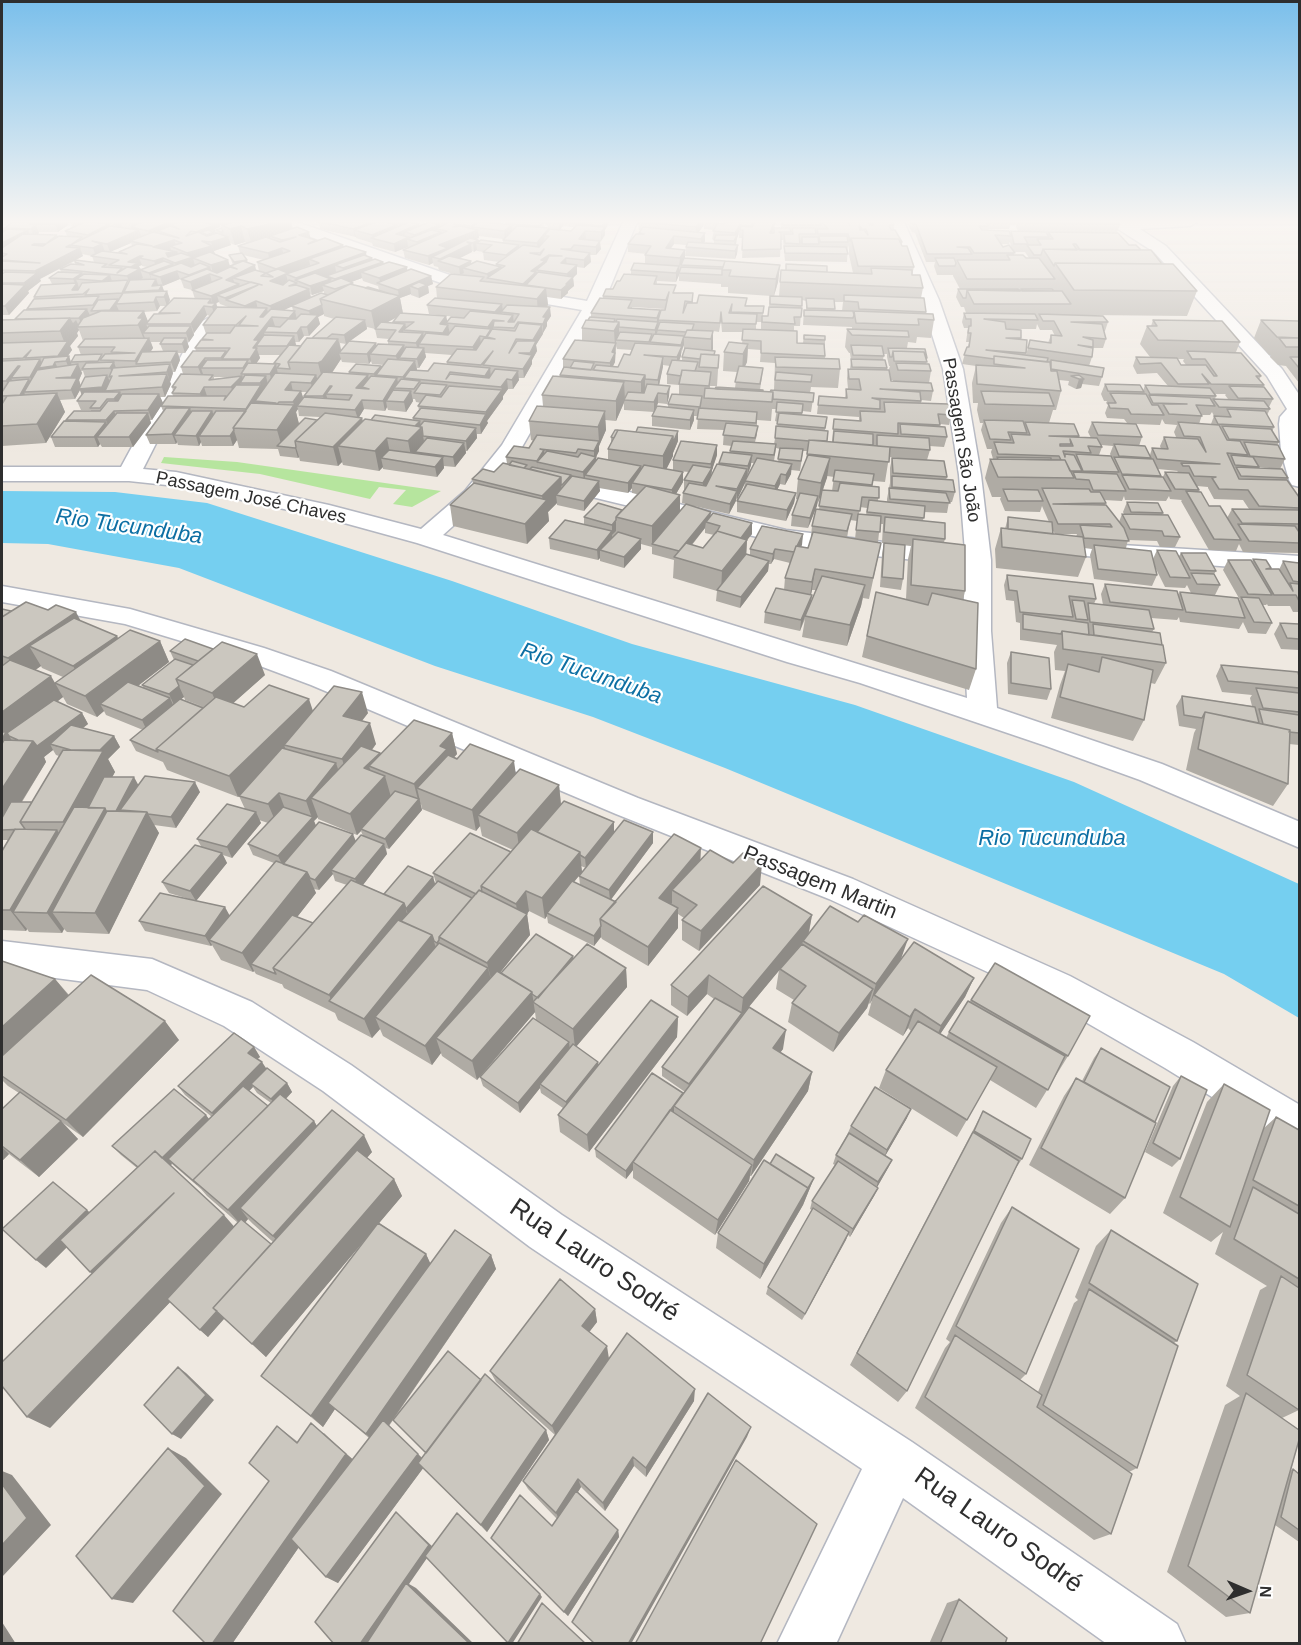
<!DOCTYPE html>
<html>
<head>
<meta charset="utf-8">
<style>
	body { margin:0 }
	#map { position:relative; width:1301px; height:1645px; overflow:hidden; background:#efe9e1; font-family:Arial,sans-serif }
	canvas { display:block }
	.frame { position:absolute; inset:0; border:3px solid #2e2e2e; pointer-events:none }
	.north { position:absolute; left:1217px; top:1561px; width:60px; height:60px; -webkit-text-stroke:4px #fff; paint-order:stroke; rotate:92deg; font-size:16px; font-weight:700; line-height:24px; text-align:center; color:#2e2e2e }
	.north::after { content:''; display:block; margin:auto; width:21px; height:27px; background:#2e2e2e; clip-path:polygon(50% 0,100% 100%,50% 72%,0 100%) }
</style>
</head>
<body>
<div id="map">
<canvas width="1301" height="1645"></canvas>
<div class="frame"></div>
<div class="north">N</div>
</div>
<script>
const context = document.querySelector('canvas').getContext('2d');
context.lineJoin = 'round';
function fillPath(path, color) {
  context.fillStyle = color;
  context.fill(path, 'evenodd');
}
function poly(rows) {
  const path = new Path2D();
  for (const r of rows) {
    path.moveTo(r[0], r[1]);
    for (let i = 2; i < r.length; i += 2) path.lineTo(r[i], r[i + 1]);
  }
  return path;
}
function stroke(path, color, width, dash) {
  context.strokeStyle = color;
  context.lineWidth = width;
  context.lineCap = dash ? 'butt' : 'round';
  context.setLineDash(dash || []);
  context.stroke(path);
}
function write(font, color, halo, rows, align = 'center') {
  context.font = font + ' Arial,sans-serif';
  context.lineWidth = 4.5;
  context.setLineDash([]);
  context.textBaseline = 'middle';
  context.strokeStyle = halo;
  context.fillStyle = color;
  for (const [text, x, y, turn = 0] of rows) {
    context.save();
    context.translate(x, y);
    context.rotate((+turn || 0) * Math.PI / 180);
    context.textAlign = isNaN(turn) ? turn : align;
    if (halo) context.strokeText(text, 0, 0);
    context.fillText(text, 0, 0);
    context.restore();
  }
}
fillPath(poly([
	[164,457,237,462,441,491,412,507,393,504,406,490,379,487,370,499,260,474,161,463]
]), '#b6e59e');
fillPath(poly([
	[2,491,115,492,207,503,452,581,632,644,855,705,1074,782,1299,884,1299,1018,1224,974,725,768,593,717,435,666,179,568,48,544,2,543]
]), '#75cff0');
const minor = poly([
	[275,222,297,222,467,281,587,301,623,222,637,222,602,307,522,447,510,463,786,530,965,552,959,475,943,369,921,300,890,222,904,222,939,300,963,369,981,475,991,560,991,631,997,708,1162,764,1300,822,1300,848,1140,780,1046,746,860,683,787,662,417,543,326,518,176,486,129,481,2,481,2,467,121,467,199,323,208,318,217,323,143,469,176,472,329,505,421,529,465,491,502,445,582,310,458,289,277,225,275,222],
	[501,475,786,544,834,552,956,564,965,561,963,631,967,698,443,535,481,501,501,475],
	[1107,222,1197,222,1190,226,1140,229,1166,246,1282,369,1300,396,1300,487,1292,485,1289,480,1281,452,1279,424,1280,417,1287,409,1267,376,1154,252,1107,222],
	[1041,540,1300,556,1300,572,1032,552,1029,547,1032,542,1041,540],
	[2,586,130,609,264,648,331,671,638,798,853,879,1070,976,1193,1042,1300,1105,1300,1148,1285,1142,1165,1068,1044,998,829,899,616,814,311,685,244,660,125,624,2,602,2,586],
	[2,941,152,959,252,1002,351,1065,562,1215,912,1442,1177,1624,1186,1644,1107,1644,903,1498,836,1644,777,1644,862,1469,530,1247,323,1091,224,1026,147,990,2,971,2,941]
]);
stroke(minor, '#b4b7c1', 3);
fillPath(minor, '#fff');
fillPath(poly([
	[12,222,291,222,293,228,316,241,343,245,343,247,372,258,372,260,407,271,431,276,433,284,428,286,429,293,419,298,411,295,411,294,400,298,403,313,446,316,447,322,465,318,429,314,427,305,437,298,436,287,458,275,439,270,438,267,434,266,433,263,429,265,405,258,403,250,409,248,408,247,395,252,373,246,372,243,356,238,356,237,320,229,319,223,312,222,394,222,417,224,419,224,419,226,430,223,430,222,501,222,502,224,506,225,506,222,611,222,608,224,605,230,605,235,601,241,585,240,601,249,596,255,590,255,591,262,584,268,577,267,577,274,573,277,574,286,568,291,568,293,561,299,547,297,548,305,547,307,551,316,547,322,547,326,536,345,537,351,532,360,532,364,524,378,518,378,519,380,513,389,508,389,503,396,503,399,487,421,488,423,481,434,477,434,477,438,467,451,466,451,466,453,455,467,444,466,444,468,437,477,383,469,383,467,379,471,343,465,342,462,338,466,300,461,299,457,298,458,280,456,278,449,239,448,237,440,233,446,202,446,201,442,199,446,178,445,177,442,176,444,150,444,146,435,163,411,161,406,173,396,172,393,173,391,172,387,183,374,181,367,196,351,195,348,206,334,203,325,210,316,207,315,194,333,194,335,189,342,187,342,189,347,185,353,178,353,180,360,175,372,172,372,173,373,170,382,171,384,165,397,160,397,163,403,152,420,150,420,151,423,133,447,102,447,100,444,98,447,55,447,51,437,67,421,66,420,91,411,91,410,81,410,77,401,82,395,80,390,75,399,60,400,65,412,46,443,2,446,2,319,16,320,27,310,27,309,34,299,34,297,52,284,49,278,61,272,60,269,75,264,75,261,40,279,41,281,28,291,29,293,9,315,2,315,2,227,5,228],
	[67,223,71,223,72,228,65,231,67,236,58,237,57,235,38,234,39,233,39,232,58,232,68,225],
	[220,224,221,228,216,230,216,233,215,229,220,227],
	[544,224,547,225,548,228,544,228],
	[563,226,573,227,573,229,571,231,559,230],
	[479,236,503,239,503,243,479,242,478,240,476,239,479,238],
	[245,242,246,243,238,246,240,253,229,255,233,265,230,266,231,268,228,260,215,254,214,251,231,245,230,243,235,245],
	[131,243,132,246,119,252,120,253,110,252],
	[544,249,540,255,530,253],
	[477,250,477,251,483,252,484,260,499,262,496,264,496,266,471,264,471,261,460,258,472,252,472,251,474,252],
	[82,254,92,256,94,262,76,260,83,256],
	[243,255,264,260,257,262,259,271,256,270,247,263],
	[142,265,142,266,147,267,141,270,139,266],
	[362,278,363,281,378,286,379,290,353,285,351,282],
	[180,279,181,280,184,288,192,290,195,299,167,305,170,300,167,291,164,291,162,286],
	[324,291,324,293,311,297,310,294,312,295],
	[219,302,220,304,228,307,217,307,216,303],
	[160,306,166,306,159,313,160,314,148,322,144,312,157,311],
	[292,306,293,311,283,310],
	[324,314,324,316,334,319,312,338,301,346,296,345,295,342,299,342,304,336,309,336,320,324,318,317],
	[396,317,393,322,393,323,387,322],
	[367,327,375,329,377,338,389,339,388,341,388,344,376,346,376,343,349,341,367,329],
	[79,330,83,341,78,347,81,355,71,362,69,356,68,356,72,350,70,346,78,336,77,333],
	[151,342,161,342,160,344,163,351,150,352,153,348],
	[348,342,341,351,340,343,346,344],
	[425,353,452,355,447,362,447,364,428,371,417,370,417,368,419,368,426,357],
	[259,355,280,355,274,364,256,364,260,358],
	[341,359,342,362,369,364,371,361,372,364,384,365,381,368,349,372,349,374,332,373],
	[81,371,83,371,85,377,81,386,79,380,82,373],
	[214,377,228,377,214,379],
	[301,392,307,392,303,398],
	[413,399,415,399,416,402,421,403,418,406,419,410,413,418,413,420,371,420,363,421,362,418,359,417,364,409,385,411,387,407,388,410,406,412,413,401],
	[298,409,299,416,320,417,317,420,299,424,296,412],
	[638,222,719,222,719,224,724,224,725,222,781,228,781,222,780,222,893,222,894,225,894,230,902,242,902,246,914,267,912,275,923,288,921,298,926,312,926,314,934,320,931,338,917,337,916,343,908,342,907,348,927,358,926,364,931,371,929,383,933,391,931,401,921,400,921,403,951,415,949,425,940,424,939,426,947,437,944,447,929,446,930,450,927,460,947,477,946,480,955,492,952,502,949,502,947,513,924,512,923,521,945,539,944,542,965,591,963,600,976,669,969,690,862,657,876,592,906,599,908,559,911,546,882,543,883,524,880,524,878,542,881,543,869,599,863,598,861,606,847,646,802,637,805,619,800,631,764,623,765,612,784,590,785,578,790,563,774,559,771,564,769,564,768,571,740,608,716,601,717,591,673,578,674,560,652,554,652,547,641,544,641,549,624,568,600,561,600,558,598,560,550,549,549,538,584,525,584,517,622,510,637,494,632,493,632,488,628,493,599,488,600,491,584,511,557,505,557,503,548,512,549,521,527,544,453,526,450,505,473,484,472,479,494,472,507,464,506,457,529,448,534,441,531,440,529,421,543,406,542,395,560,377,560,375,563,368,563,359,582,341,582,328,591,317,591,313,603,298,603,296,613,289,620,281,631,274,631,270,645,264,645,255,646,254,628,252,628,244,639,234,641,230,639,230],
	[704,225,704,229,714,230,712,239,714,240,714,243,704,243,705,241,705,233,698,233],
	[739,233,739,238,743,238,742,258,780,257,781,240,783,240,785,261,847,262,848,245,849,249,849,255,853,273,781,270,779,296,774,296,778,282,780,265,685,258,671,248,674,244,686,245,685,256,735,259,737,254,738,245,736,245,737,238],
	[679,275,679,281,721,284,721,283,721,287,728,287,728,293,771,296,770,296,768,316,763,316,764,306,693,303,693,293,676,293,657,284,657,281,676,282],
	[802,300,806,301,806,310,804,310,803,325,852,327,852,329,847,329,845,347,849,353,850,353,851,360,850,369,848,369,847,378,848,389,857,390,846,389,845,398,819,396,817,414,859,417,859,421,834,419,832,442,827,441,825,430,827,417,802,415,802,411,811,412,814,393,810,393,811,387,838,388,840,369,825,359,825,340,804,335,803,343,797,343,794,331,794,326,800,326],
	[834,302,843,302,842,311,834,311],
	[632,307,665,309,665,310,660,315,660,310,632,308],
	[721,321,722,332,743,332,742,344,724,352,723,371,737,372,735,388,710,388,710,386,717,386,719,355,715,355,715,351,712,350,713,331,719,332],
	[756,322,761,322,761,330,756,330],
	[684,345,684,352,682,357,682,361,679,361],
	[616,346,617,349,632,350,630,355,618,367,613,366,615,362],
	[748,349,761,350,760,362,775,363,774,390,770,392,763,391,760,390,763,368,745,366,747,362],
	[884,354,887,354,887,357,889,366,890,366,889,369,891,380,893,380,893,382,891,381,887,370,887,368,883,360],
	[663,365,670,366,667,374,667,384,679,385,679,394,668,404,668,407,655,410,658,403,667,404,669,396,659,385],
	[624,403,624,410,654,412,652,416,652,426,690,430,694,420,694,416,698,416,697,429,724,430,723,445,732,446,730,453,719,463,719,464,711,476,712,470,717,455,673,460,673,470,666,469,673,456,673,453,678,441,678,431,636,432,611,437,611,443,608,449,608,460,596,460,596,457,599,451,599,446,606,430,605,420,616,421],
	[772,409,777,409,775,421,778,422,774,444,755,442,757,435,757,420,771,421],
	[776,448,780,449,778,462,774,461],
	[803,451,807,451,806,461,798,479,796,499,798,500,792,515,791,526,808,528,822,492,819,509,812,526,811,536,812,536,808,548,801,547,803,534,750,549,750,555,746,554,747,540,752,534,752,523,710,517,694,506,729,514,745,482,744,489,737,501,737,512,786,521,794,503,796,493,777,490,780,484,785,485,791,474,791,470,800,471],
	[889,457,907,459,892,458,890,468,890,483,887,499,887,502,878,501,879,487,872,487,873,481,885,482],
	[751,463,754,463,747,478,751,465],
	[678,471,689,472,684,480,684,490,683,493,682,503,686,504,680,511,680,495,676,494,683,482,683,472],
	[827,476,834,477,832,491,823,490],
	[860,507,867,508,866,515,859,514],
	[850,520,857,521,855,539,847,538],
	[705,528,705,533,714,535,703,548,692,545],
	[812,590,816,590,811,602,812,595,811,595],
	[910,222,1118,222,1120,224,1117,233,1129,245,1141,250,1162,264,1197,291,1187,316,1088,315,1108,322,1105,331,1104,331,1106,339,1103,348,1093,348,1092,357,1089,366,1102,377,1099,386,1082,384,1081,388,1076,389,1068,385,1069,381,1059,380,1061,391,1056,410,1053,410,1049,423,1079,436,1078,437,1091,438,1088,432,1092,422,1127,423,1124,419,1107,418,1105,413,1108,405,1106,403,1107,401,1104,401,1101,394,1105,384,1143,391,1145,385,1168,386,1157,373,1137,374,1133,366,1136,357,1150,357,1140,344,1147,326,1151,326,1153,320,1240,342,1236,352,1261,376,1259,380,1264,385,1263,387,1273,399,1269,407,1270,409,1267,415,1274,427,1272,432,1279,442,1277,445,1285,459,1280,469,1259,467,1258,468,1288,478,1287,480,1299,497,1299,553,1243,552,1239,544,1236,551,1209,550,1181,501,1182,500,1170,499,1169,496,1166,501,1125,500,1124,496,1122,501,1104,500,1106,503,1105,505,1119,522,1122,514,1124,514,1123,512,1127,502,1163,513,1162,515,1180,537,1175,547,1160,547,1157,541,1128,540,1126,548,1153,559,1157,550,1179,556,1181,553,1216,571,1214,574,1220,585,1215,595,1208,595,1239,601,1240,600,1223,570,1228,560,1252,562,1253,559,1270,569,1279,570,1283,561,1299,563,1299,612,1293,612,1290,606,1268,606,1267,604,1266,605,1262,605,1272,623,1266,634,1248,633,1243,622,1239,629,1180,622,1179,617,1177,620,1151,618,1154,629,1152,632,1166,663,1155,684,1151,683,1144,720,1133,741,1051,718,1060,685,1065,671,1055,670,1054,652,1057,645,1020,640,1020,623,1016,622,1014,601,1006,600,1004,585,1007,575,1096,599,1094,604,1103,605,1101,594,1105,584,1178,595,1180,592,1191,593,1187,585,1185,588,1165,587,1155,567,1157,575,1152,586,1094,579,1090,555,1092,549,1084,548,1086,557,1078,577,996,568,995,549,1001,528,1005,529,1008,517,1049,522,1042,506,1040,512,1005,511,1000,499,1001,497,992,497,985,478,990,459,993,459,991,452,992,449,987,449,981,430,983,423,980,423,977,410,978,403,973,403,972,383,976,366,962,364,967,347,968,347,969,342,966,342,968,328,964,328,962,322,964,313,966,313,964,307,961,307,956,297,958,289,960,289,953,276,953,275,937,275,934,266,935,262,926,262,915,233,912,232,909,227],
	[1010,225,1016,225,1016,227,1018,231,1011,231,1010,234,987,231,988,229,1009,229],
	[1010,242,1011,248,1003,247,1001,244,1009,244],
	[1014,252,1025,252,1029,258,1014,255],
	[1037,324,1040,330,1052,330,1055,336,1051,335,1048,343,1030,340,1026,355,1026,353,1021,339,1021,338,1006,329,1036,329],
	[1177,359,1184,359,1183,361,1186,365,1181,365],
	[1215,394,1226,394,1225,395,1228,399,1215,399,1216,396],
	[1212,412,1214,416,1211,424,1199,424,1202,415,1210,415],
	[1162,419,1165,424,1177,425,1174,432,1176,437,1164,437,1160,446,1161,449,1152,448,1150,455,1139,446,1142,437,1136,424,1160,425],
	[1101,445,1113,446,1110,454,1111,456,1099,455,1102,447],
	[1158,469,1178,471,1177,472,1165,472,1163,477,1160,477,1161,476],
	[1197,486,1208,487,1208,488,1214,499,1243,500,1249,509,1232,509,1227,518,1209,506,1198,492,1199,490],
	[1052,529,1055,534,1077,534,1076,537,1053,534],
	[1261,320,1299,321,1299,383,1286,366,1278,365,1270,357,1271,355,1269,355,1254,338],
	[884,543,903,579,901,590,880,587,882,554],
	[2,606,3,610,11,611,81,621,118,639,160,641,169,662,138,686,144,689,142,685,174,660,170,651,265,675,233,703,244,707,368,713,362,721,376,744,372,750,380,754,452,733,457,754,454,757,559,785,561,804,614,822,614,832,653,832,653,843,611,899,616,902,701,860,760,885,699,951,682,940,682,920,684,918,678,914,678,928,648,966,602,939,601,937,594,946,548,923,547,916,545,919,529,911,527,914,530,935,500,972,501,973,574,958,626,968,627,987,576,1047,598,1062,598,1064,678,1017,677,1037,589,1152,560,1132,558,1115,563,1108,541,1093,540,1088,520,1113,483,1086,480,1077,536,1020,535,1012,477,1080,442,1056,441,1053,432,1065,383,1036,380,1029,372,1038,338,1020,335,1013,284,988,282,984,281,984,256,974,254,971,253,972,221,960,212,945,211,946,145,931,139,921,189,899,169,893,162,882,201,846,197,839,245,809,239,796,238,797,167,770,163,762,136,751,130,740,143,730,106,715,104,711,97,717,67,704,63,697,57,702,82,713,88,724,83,728,114,736,120,747,108,759,115,772,112,777,138,785,200,792,176,828,154,825,159,833,109,934,67,932,64,929,62,933,29,932,27,929,26,931,2,930,2,851,8,840,2,840],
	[41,666,42,668,63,677,55,683,35,670],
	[184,697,185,700,204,707,181,699],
	[53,750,56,755,59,756,32,802,22,802,46,762,44,757],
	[421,804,422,809,476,831,480,826,482,836,513,850,511,852,433,873,436,883,435,884,433,877,384,894,363,885,387,854,386,848,389,849,422,810,420,805],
	[318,817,318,819,357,835,361,831,363,836,356,841,316,826,314,821],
	[259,820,268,823,248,844,253,855,274,863,230,916,196,901,227,863,223,855,232,858,261,823],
	[581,866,586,868,579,876,580,885,574,882,582,872],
	[333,874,335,881,347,885,313,923,297,917,316,893,314,889,319,890],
	[1280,623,1299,624,1299,650,1281,649,1274,634],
	[1011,652,1051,689,1047,700,1008,694,1007,663],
	[1221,665,1299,676,1299,745,1289,744,1288,784,1273,806,1186,770,1194,733,1196,729,1179,726,1176,706,1182,696,1252,706,1250,698,1252,695,1222,692,1216,676],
	[812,915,809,933,901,959,892,972,974,978,965,997,940,1034,946,1038,949,1032,971,1000,1068,1056,1036,1108,990,1080,957,1137,879,1088,886,1070,911,1031,908,1028,903,1036,868,1015,872,1000,870,1004,869,1003,867,1008,833,1052,788,1022,792,1003,794,1000,776,989,779,970,749,1007,783,1049,780,1052,812,1072,808,1091,751,1176,750,1176,749,1181,715,1235,633,1178,633,1170,626,1179,596,1157,595,1149,683,1094,685,1092,662,1076,662,1067,714,999,707,994,687,1016,671,1005,671,985],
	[2,961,55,979,69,995,179,1040,83,1137,63,1123,78,1139,39,1177,9,1154,2,1161,2,1109,19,1093,8,1086,2,1080],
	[254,1047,260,1057,257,1059,266,1069,287,1083,292,1092,286,1099,314,1121,317,1126,372,1152,367,1158,394,1179,402,1196,379,1223,426,1254,430,1264,491,1255,496,1269,389,1426,422,1458,481,1380,546,1430,549,1440,487,1532,423,1468,338,1583,326,1577,299,1547,232,1644,269,1481,277,1426,298,1442,324,1433,353,1460,369,1438,335,1409,323,1427,261,1376,372,1231,266,1357,224,1318,208,1337,170,1302,50,1428,92,1273,67,1247,46,1268,89,1213,137,1168,121,1155,112,1146,210,1119,212,1117,185,1095,178,1086],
	[253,1087,257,1093,271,1103,268,1106,249,1091],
	[172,1164,201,1189,207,1196,238,1223,234,1227,170,1165],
	[248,1219,253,1224,273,1242,271,1244,245,1223],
	[1101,1048,1155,1122,1125,1198,1110,1214,1029,1165,1064,1096,1076,1078,1082,1081,1094,1058],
	[1181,1076,1180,1159,1172,1167,1145,1152,1173,1086],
	[1224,1084,1264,1128,1276,1117,1299,1130,1299,1410,1282,1418,1298,1429,1299,1421,1299,1440,1291,1470,1293,1469,1299,1474,1299,1542,1275,1525,1250,1613,1226,1617,1167,1572,1225,1405,1240,1396,1226,1386,1260,1290,1267,1286,1215,1254,1223,1232,1211,1242,1163,1213,1207,1102],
	[983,1111,1022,1159,1016,1168,907,1391,898,1402,850,1365],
	[907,1118,885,1156,892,1160,888,1168,877,1187,874,1196,850,1237,848,1235,802,1320,766,1294,768,1287,812,1210,810,1209,812,1201,835,1165,833,1164,836,1155,847,1135,851,1126],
	[770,1164,814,1178,803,1205,760,1279,716,1248,718,1233],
	[1012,1207,1026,1374,1020,1380,1038,1392,1074,1303,1078,1300,1075,1297,1096,1246,1111,1230,1177,1341,1174,1343,1137,1468,1129,1472,1111,1534,1094,1540,915,1408,945,1348,950,1342,946,1339,1001,1223],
	[595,1309,597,1322,589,1332,609,1358,694,1401,646,1477,634,1466,605,1511,581,1487,578,1492,618,1530,619,1537,568,1616,491,1538,552,1526,557,1519,528,1489,523,1481,555,1435,496,1382,490,1371],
	[959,1599,1005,1644,929,1644,947,1603]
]), '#afaba4');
fillPath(poly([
	[58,222,67,222,68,225,58,232,55,224],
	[118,222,120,222,122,229,117,232,114,224],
	[134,222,156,222,132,227,131,223],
	[169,222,174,222,176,227,171,225,172,230,158,231,159,235,151,239,148,231],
	[209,222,219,222,220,227,215,229,216,233,209,242,207,235,201,232,203,239,199,240,196,232,206,223],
	[231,222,246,222,237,225,251,222,269,222,270,224,279,222,291,222,294,235,278,239,270,236,271,241,252,245,247,229,241,226,245,242,235,245,229,227,232,227],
	[372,222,379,222,354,230,356,237,355,237,353,229],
	[403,222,417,222,418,225,401,232,399,223],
	[476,222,478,222,478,228,472,227,472,232,478,230,479,238,448,250,471,244,472,252,448,264,440,262,440,259,432,257,433,263,429,265,428,256,439,245,471,232,471,226],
	[559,222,562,222,563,226,559,231],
	[605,222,608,222,608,225,605,230,605,235,601,241,601,232,602,230,602,226],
	[700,222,704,222,704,225,696,236,696,227],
	[774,222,776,222,769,241,770,233],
	[109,224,112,232,91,243,88,235],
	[419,224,420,232,405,232,406,238,373,238,372,235,396,225,398,233],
	[36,225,39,233,34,237,31,229],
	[439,225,440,230,436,229,437,234,441,232,443,241,419,251,415,235],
	[512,225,513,234,505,240,504,231],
	[740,225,739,233,737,238,736,243,734,250,735,233],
	[5,227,8,235,2,239,2,229],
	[549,228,550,237,544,236,545,243,538,251,537,243],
	[28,230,31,238,2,253,2,243],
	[139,230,142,238,130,241,131,243,110,252,107,244],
	[585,231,586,239,580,246,579,239],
	[224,232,225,238,228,237,231,245,214,251,211,242,225,238],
	[309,232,311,240,299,235],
	[705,233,705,241,701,247,701,239],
	[674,236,674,244,665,256,666,248],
	[409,237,410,240,407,239,408,247,395,252,394,244],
	[174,240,177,248,170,246,171,250,156,255,153,247],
	[478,240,479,243,476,243,477,250,474,252,473,243],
	[600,241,601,249,596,255,596,247],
	[102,244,105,252,96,257,93,248],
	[70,245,73,251,80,248,83,256,40,279,41,281,28,291,29,293,9,315,5,306,25,285,24,283,36,274,35,271],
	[343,245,344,253,309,259,310,265,286,274,288,282,272,289,270,281,278,277,276,269],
	[519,245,519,254,507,264,506,255],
	[738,245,737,254,735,259,735,251],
	[212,246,215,254,193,258,195,266,178,271,175,263,189,259,187,253],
	[282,248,284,257,270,262,268,253],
	[685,250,685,258,679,267,680,258],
	[177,252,180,260,168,260,166,253],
	[366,252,367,259,372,258,373,265,383,262,385,270,361,272,362,278,336,288,335,279,344,275,343,268,335,265,336,272,305,284,297,281,296,278],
	[590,253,591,262,584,268,584,260],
	[549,255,549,263,536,270,537,276,524,293,523,284,531,271,541,260],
	[140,256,141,258,139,258,142,265,139,266,143,278,130,285,127,276,128,262],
	[163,258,166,267,157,270,154,261],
	[566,258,567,266,561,263],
	[228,260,230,268,213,274,211,265],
	[247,260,249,268,255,265,257,274,233,278,235,285,239,284,241,292,258,285,226,300,225,298,217,295,219,302,216,303,219,312,215,316,212,307,208,303,211,299,213,306,211,296,236,269,234,262],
	[471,261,472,270,463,268,464,273,460,275,459,267],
	[173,264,176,271,177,271,180,279,163,286,160,277,150,274,152,282,149,273],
	[577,265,577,274,572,279,573,277,574,286,568,291,568,293,561,299,561,290,568,282,567,274],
	[780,265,778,282,774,296,776,279],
	[679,266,679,275,676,282,676,273],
	[210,267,213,275,210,274,212,283,193,291,190,282,191,281,189,275],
	[407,267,408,276,381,284,379,278],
	[501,267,501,276,488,278,487,274],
	[82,273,85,280,76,279,80,291,72,290,76,285,73,279],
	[110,275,113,284,105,290,102,281],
	[431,276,433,284,428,286,429,293,419,298,418,289,410,286,411,294,400,298,403,314,375,329,371,311,399,297,398,290],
	[156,279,159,287,152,286],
	[331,279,333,288,322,285,324,291,312,295,310,286],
	[162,285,165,294,162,297,159,290],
	[546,288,548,305,538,316,537,299],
	[309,289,311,298,273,315,270,306],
	[167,291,170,300,167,306,164,297],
	[156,297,160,306,157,311,154,302],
	[118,299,119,304,116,304,119,311,114,319,110,310],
	[256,301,258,310,248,315,245,306],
	[502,304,503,312,501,312,502,314,496,321,495,312],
	[322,305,324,314,318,317,320,324,309,336,307,327,311,320,309,311],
	[204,306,207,315,194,333,191,324],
	[550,307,551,316,547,322,547,326,543,333,543,317],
	[267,308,269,317,260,317],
	[87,309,91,318,82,326,79,318],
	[660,310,658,330,655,339,655,330,657,325,657,318],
	[144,311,149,324,146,324,149,331,143,333,146,341,145,342,138,325,138,318],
	[295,311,297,320,292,327,289,318],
	[513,315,514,324,508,322],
	[446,316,448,324,446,323,447,326,442,333,440,324],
	[272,317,275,326,270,332,264,332,265,338,256,346,260,358,253,368,250,359,253,348,254,340],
	[70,318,73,323,76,320,79,326,77,327,79,330,77,333,78,336,70,346,72,350,64,361,60,362,58,356,65,344,60,331],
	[365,320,367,329,346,344,344,335],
	[493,320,494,327,493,327,493,330,487,337,488,344,487,346,486,337,489,332,488,327],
	[619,322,619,340,616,340,615,362,610,372,610,363,612,352,615,346,614,331],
	[405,324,407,330,403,330,404,336,399,332],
	[448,325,450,334,444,342,443,333],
	[542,325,543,334,536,345,537,351,532,360,532,364,524,378,523,369,531,356,530,353,534,346,533,340],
	[191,326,194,335,189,342,186,333],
	[301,327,304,336,299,342,297,333],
	[713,331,713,349,711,357,711,339],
	[423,333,425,342,419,344,420,350,418,352,416,343],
	[294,336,296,345,289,356,287,346],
	[480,336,481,345,474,356,473,347],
	[684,336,684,345,681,351,681,356,677,366,677,357],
	[149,338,153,348,143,364,136,364,135,361],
	[186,338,189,347,185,353,182,344],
	[338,339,342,353,339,353,341,359,327,380,323,382,318,363],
	[376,343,378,352,370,354,371,361,369,364,367,354],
	[748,344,747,362,742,373,743,354],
	[404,345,406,354,399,358,400,363,398,365,396,356],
	[424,348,426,357,419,368,417,359],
	[177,351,180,360,175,372,171,362],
	[69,356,72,366,70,371,66,361],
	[663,357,663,367,658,390,658,380],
	[205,358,208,367,201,368,203,374,202,377,198,367],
	[40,359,44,367,55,362,59,371,34,387,30,377],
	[415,361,417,370,410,379,404,378,405,386,403,377],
	[114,362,117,371,114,377,110,368],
	[78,364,82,373,79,380,81,387,107,375,111,384,105,391,107,395,83,399,80,390,75,399,71,390,74,383,71,377],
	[170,364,173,373,170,382,167,372],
	[276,364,278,374,272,384,270,374],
	[18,366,22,375,11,378,15,386,11,390,6,381],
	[381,366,383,375,376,375,378,382,376,383,374,374],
	[490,368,491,377,486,385,485,376],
	[518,371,519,380,513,389,512,380],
	[167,374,171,384,165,397,162,387],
	[316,375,319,384,313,392,311,383],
	[368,375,370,384,362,387,363,392,356,388],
	[645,375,645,393,641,401,641,382],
	[242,376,245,383,240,383,242,389,234,396,231,387],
	[266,376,268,385,255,401,256,407,249,419,246,409,261,385,260,383],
	[397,378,399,387,394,388,395,394,386,401,387,407,385,411,383,401],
	[29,379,34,389,24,392,27,400,20,395],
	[507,379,508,389,503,396,503,399,487,421,488,423,481,434,480,425,486,414,486,412,502,390,501,387],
	[1079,379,1084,379,1081,388,1076,389],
	[291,382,293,392,285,390],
	[624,382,625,400,616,421,616,401],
	[330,386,332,394,326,394,328,401,325,406,323,396],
	[670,386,669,396,667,404,667,394],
	[204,387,207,396,203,403,200,394],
	[301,391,304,400,297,406,298,409,296,412,299,424,282,447,277,430,294,405,293,402],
	[411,391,413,401,406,412,404,402],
	[120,392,124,402,118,409,114,399],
	[57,393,65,412,46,443,37,424],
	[658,393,658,403,654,412,654,402],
	[159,394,163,403,152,420,148,410],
	[362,400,364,409,358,419,355,410],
	[190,408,193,417,174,435,177,442,176,444,172,434],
	[694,410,694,420,690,430,690,420],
	[114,411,118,420,110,430,106,420],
	[212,411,216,420,199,436,201,442,199,446,196,436],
	[605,411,606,430,599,446,599,451,596,457,597,467,585,475,585,480,584,482,583,472,594,459,594,451,599,441,598,427],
	[148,413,151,423,133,447,129,437],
	[362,418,366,437,338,446,342,462,338,466,333,447],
	[420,421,425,446,415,452,416,457,412,461,408,441,413,429],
	[106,422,110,431,97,437,100,444,98,447,94,437],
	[476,428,477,438,467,451,466,441],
	[234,430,237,440,233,446,230,436],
	[678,431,678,441,673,453,673,443],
	[673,436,673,456,663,476,663,456],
	[387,438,391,458,381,458,383,467,379,471,375,451],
	[464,443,466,453,455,467,453,457],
	[717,445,717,455,712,470,711,478,702,493,703,483,710,470,711,464],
	[296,447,299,457,298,458,295,448],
	[544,450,545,460,537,462,538,471,537,461],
	[752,455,751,465,747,476,748,466],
	[443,457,444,468,437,477,435,467],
	[830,458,827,478,818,503,821,483],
	[792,464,791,474,785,485,786,475],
	[641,466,641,476,632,483,632,488,628,493,628,483],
	[747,469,747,479,737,500,737,489],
	[683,472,683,482,672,501,672,490],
	[781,474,780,484,774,497,775,486],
	[561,477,562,496,556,495,557,503,548,512,549,521,527,544,525,524,543,505,542,496],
	[599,481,600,491,584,511,584,501],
	[737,491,736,501,729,514,730,504],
	[796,493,794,503,786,521,787,510],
	[680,495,680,515,652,544,652,547,652,526],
	[818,496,817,506,808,528,810,518],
	[711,512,710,522,706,522,705,528,680,559,679,551],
	[616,521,616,531,612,535,613,542,600,550,600,558,598,560,597,550,612,531,612,525],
	[752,523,752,534,739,550,740,539],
	[803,534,802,545,793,563,794,553],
	[641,539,641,549,624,568,624,557],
	[747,540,746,560,721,592,722,571],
	[775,549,774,559,771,564,773,554],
	[769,561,768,571,740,608,741,597],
	[815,569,812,590,809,603,812,595,810,606,805,616,800,631,801,620,809,603,812,582],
	[865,585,861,606,847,646,850,625],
	[76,612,87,633,29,646,41,666,21,680,8,658],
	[117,636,128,657,85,687,73,666],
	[160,641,169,662,109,708,100,704,104,711,97,717,85,696],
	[257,654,265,675,221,714,212,693],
	[51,676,63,697,10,737,9,736,20,753,2,782,2,712],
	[179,686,184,697,174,705,169,694],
	[362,692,368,713,349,737,343,716],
	[170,698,175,709,147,731,142,720],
	[309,699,316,720,284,745,286,750,238,797,229,776],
	[82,713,88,724,58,747,50,744,53,750,44,757,46,762,4,830,2,830,2,789,33,741],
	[370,723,376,744,349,780,342,759],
	[452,733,457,754,450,762,417,788,422,810,389,849,385,839,418,800,414,784,440,746],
	[114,736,120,747,108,759,115,772,77,843,63,822,94,756],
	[380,753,386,773,369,766,375,785,364,768],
	[514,761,517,782,478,815,480,826,476,831,472,810],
	[336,763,343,784,311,798,318,817,314,821,317,828,283,866,278,856,312,818,306,801],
	[385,776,391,797,361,829,361,831,357,835,350,814],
	[134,777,140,788,124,818,116,811],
	[195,782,200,792,176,828,171,817],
	[559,785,561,806,520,854,517,833],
	[279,793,287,814,277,825,268,804],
	[105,808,118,829,52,912,64,929,62,933,47,913],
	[147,812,159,833,109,934,95,913],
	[256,812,261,823,232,858,227,847],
	[614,822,614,833,586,868,585,858],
	[57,830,71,851,13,912,27,929,26,931,10,910],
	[653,832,653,843,610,901,609,890],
	[353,834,357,844,331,870,333,874,319,890,315,880],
	[384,844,387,854,359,890,355,879],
	[701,848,700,869,672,890,672,903,659,918,659,898],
	[580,852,582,872,548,914,547,913,547,916,545,919,542,898],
	[222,853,227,863,196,901,190,891],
	[762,864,760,885,699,951,701,931],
	[307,872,316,893,258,967,251,964,254,971,253,972,242,953],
	[433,877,436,887,410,920,406,909],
	[526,891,529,911,527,914,530,935,492,983,487,963,519,924,516,904],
	[404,903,410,924,332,1002,329,995],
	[225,907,231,918,209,940,212,945,211,946,205,936],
	[678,908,678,928,648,966,648,947],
	[812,915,808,936,742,1015,688,1094,689,1084,741,1015,743,998],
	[601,926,601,937,594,946,594,936],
	[432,935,438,955,375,1017,380,1029,372,1038,364,1019],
	[908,939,901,959,875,996,874,995,870,1004,876,984],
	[573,956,575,966,539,1008,538,998],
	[488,968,493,988,436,1038,441,1053,432,1065,425,1046],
	[626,968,627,987,575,1048,573,1029],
	[709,975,707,994,687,1016,688,997],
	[974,978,965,997,933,1045,941,1026],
	[55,979,78,1007,2,1076,2,1027],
	[873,989,867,1008,833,1052,839,1033],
	[532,992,535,1012,477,1080,472,1061],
	[915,1009,908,1028,903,1036,910,1017],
	[678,1017,677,1037,589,1152,587,1135],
	[165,1021,179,1040,83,1137,66,1120],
	[786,1030,783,1049,770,1067,773,1048],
	[569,1042,570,1051,540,1084,540,1088,520,1113,518,1103],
	[254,1047,260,1057,254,1062,248,1053],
	[262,1062,268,1071,251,1084,253,1087,219,1122,212,1113],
	[598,1062,599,1072,567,1111,566,1102],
	[812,1072,808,1091,751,1176,754,1160],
	[287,1083,292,1092,277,1108,271,1099],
	[683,1093,674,1106,674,1114,633,1162,633,1170,626,1179,626,1171],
	[911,1109,907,1118,884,1158,887,1150],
	[206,1115,213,1124,168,1159,172,1164,153,1182,145,1173],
	[61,1121,78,1139,39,1177,20,1160],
	[314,1121,324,1139,240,1208,248,1219,242,1226,228,1210],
	[364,1135,372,1152,285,1251,273,1236],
	[2,1147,9,1154,2,1161],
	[892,1160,888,1168,875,1191,878,1182],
	[752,1165,749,1181,715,1235,718,1220],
	[814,1178,803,1205,760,1279,764,1264],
	[394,1179,402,1196,266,1357,252,1344],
	[878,1188,874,1196,850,1237,853,1229],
	[174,1193,108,1286,90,1272],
	[87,1210,96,1218,46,1268,36,1260],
	[224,1215,238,1231,50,1428,27,1417],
	[849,1232,846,1240,802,1320,805,1314],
	[274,1247,281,1255,208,1337,200,1330],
	[426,1254,433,1269,328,1403,335,1409,323,1427,311,1416],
	[491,1255,496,1269,376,1444,366,1434],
	[595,1309,597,1322,584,1339,582,1326],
	[607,1346,609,1359,556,1436,552,1426],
	[178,1367,186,1373,214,1400,181,1439,172,1434],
	[695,1389,694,1401,646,1477,646,1468],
	[311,1423,357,1463,232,1644,212,1644],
	[751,1427,747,1437,631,1644,628,1644],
	[546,1430,549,1440,487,1532,481,1525],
	[168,1448,186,1458,222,1494,133,1603,112,1599],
	[418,1454,427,1463,338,1583,326,1577],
	[633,1457,634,1466,605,1511,603,1503],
	[2,1471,12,1475,51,1525,2,1577],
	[578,1479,581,1487,560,1521,556,1513],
	[396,1512,434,1548,409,1584,416,1588,474,1644,360,1644],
	[618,1530,619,1537,568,1616,564,1612],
	[540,1594,542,1597,512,1644,508,1643],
	[2,1622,16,1644,2,1644]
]), '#8e8b86');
const building = poly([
	[12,222,58,222,55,224,29,224,36,225,31,229,5,228,12,222],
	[85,222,92,222,109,224,88,235,65,231,85,222],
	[142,222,169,222,148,231,131,227,142,222],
	[179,222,209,222,206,223,214,225,196,232,191,231,186,236,198,232,207,236,217,233,228,237,211,242,202,241,212,246,187,253,170,246,182,243,174,240,153,247,177,252,166,253,168,257,181,253,193,257,175,263,163,258,154,261,139,258,143,256,140,256,128,262,138,263,131,267,109,265,119,260,91,256,102,251,127,254,119,252,137,244,152,246,130,241,153,232,179,238,158,231,170,226,179,229,171,225,179,222],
	[226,222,233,222,223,225,220,224,226,222],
	[233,222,279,222,247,229,241,226,230,229,222,225,233,222],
	[322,222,372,222,353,229,322,222],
	[376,222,386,222,396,225,372,235,354,230,376,222],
	[409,222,419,224,396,234,409,237,394,244,371,238,409,222],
	[429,222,439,225,415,235,405,232,429,222],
	[449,222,476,222,471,226,454,224,457,226,453,227,460,226,478,230,439,245,448,248,428,256,403,250,447,231,436,229,449,222],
	[479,222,484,222,512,225,504,231,472,227,479,222],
	[510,222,543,222,540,226,509,224,510,222],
	[573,222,605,222,602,226,572,223,573,222],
	[641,222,700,222,696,227,641,222],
	[725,222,754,222,751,226,740,225,735,233,713,231,718,223,724,224,725,222],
	[755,222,774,222,770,233,774,233,774,228,790,228,791,232,779,232,781,233,781,249,742,250,743,230,740,230,741,226,752,227,755,222],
	[782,222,820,222,821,225,783,225,782,222],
	[822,222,848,222,850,225,849,222,868,222,870,225,873,225,871,222,893,222,894,225,889,225,891,230,895,230,902,242,900,242,899,239,851,238,850,241,848,234,818,234,817,229,828,229,822,222],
	[859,225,862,229,866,229,868,235,864,230,860,230,859,225],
	[912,222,986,222,988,226,979,226,982,230,1009,231,1011,236,995,235,1003,247,1009,245,1015,253,974,253,970,247,957,247,968,248,972,254,927,254,916,224,913,224,912,222],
	[1027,222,1118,222,1120,224,1028,223,1027,222],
	[577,225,605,227,601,232,585,231,579,239,600,241,596,247,574,245,571,249,561,249,590,253,584,260,566,258,561,263,577,265,567,274,536,270,546,262,549,256,562,256,549,255,541,260,545,261,531,271,536,272,523,284,487,278,505,266,496,264,523,245,539,247,549,236,544,236,550,229,571,231,577,225],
	[544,249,540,255,530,253,540,253,544,249],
	[110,226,139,230,107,244,92,241,102,244,93,248,70,245,66,247,80,248,35,271,2,270,2,261,40,263,2,260,2,257,7,254,2,253,2,248,23,234,57,235,47,243,59,236,82,237,72,244,110,226],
	[34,244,46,244,43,246,32,245,34,244],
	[517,226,549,228,537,243,503,240,517,226],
	[297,227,309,232,299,235,316,240,308,244,325,238,343,245,276,269,257,262,290,251,282,248,268,253,238,246,266,237,280,242,296,237,282,240,270,236,297,227],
	[643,227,705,233,701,239,674,236,666,248,685,250,680,258,645,255,651,246,628,244,636,234,644,234,639,233,643,227],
	[222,228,223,233,216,230,222,228],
	[792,228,815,228,816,234,799,234,800,244,785,243,784,234,793,234,792,228],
	[7,229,28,230,2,243,2,233,7,229],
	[208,230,214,232,207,235,201,232,208,230],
	[431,230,441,232,417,242,407,239,431,230],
	[1011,231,1046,232,1049,237,1024,237,1028,244,1014,244,1011,231],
	[1048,232,1118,233,1129,245,1136,245,1141,250,1080,250,1076,244,1073,244,1077,250,1043,249,1041,255,1034,255,1027,245,1041,245,1037,239,1053,239,1048,232],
	[716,235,737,235,734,241,714,240,716,235],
	[819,236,847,236,848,242,820,242,819,236],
	[802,237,818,237,819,244,802,244,802,237],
	[470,238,478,240,473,243,467,242,471,244,440,259,432,257,470,238],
	[851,238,899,239,902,246,907,246,914,267,858,266,851,238],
	[481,240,519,245,506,255,483,252,492,245,476,243,481,240],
	[688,242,738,245,735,251,686,247,688,242],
	[346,246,366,252,296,278,286,274,319,263,309,259,346,246],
	[784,246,846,247,848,254,785,253,784,246],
	[1043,249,1151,250,1162,264,1055,263,1054,266,1043,249],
	[210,252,228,260,211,265,193,258,210,252],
	[242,253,247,260,234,262,229,255,242,253],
	[364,255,372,258,343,268,335,265,364,255],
	[1007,255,1023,255,1026,258,1039,258,1055,279,967,279,957,260,1010,260,1007,255],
	[449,256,471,261,459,267,438,261,449,256],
	[684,258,725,261,723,267,681,265,684,258],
	[935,258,954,258,956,263,955,266,939,266,935,258],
	[375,259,383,262,335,279,326,276,375,259],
	[75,260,107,264,102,267,122,268,117,273,127,267,140,269,127,276,60,269,71,264,84,265,75,262,75,260],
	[164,261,173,264,149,273,140,270,164,261],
	[243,261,255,265,226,280,239,284,211,296,192,290,222,278,210,274,190,282,181,279,207,269,217,273,230,267,237,269,230,266,243,261],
	[477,261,501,267,487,274,463,268,477,261],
	[725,261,780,265,776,279,729,276,731,270,722,270,725,261],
	[389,262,407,267,379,278,361,272,389,262],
	[181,263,191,267,200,263,210,267,189,275,177,271,160,277,150,274,181,263],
	[634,263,679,266,676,273,631,270,634,263],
	[1055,263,1173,264,1197,291,1074,290,1055,263],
	[786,264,827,266,827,272,786,270,786,264],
	[681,267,722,269,722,275,679,273,681,267],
	[871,268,912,270,912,275,920,275,923,288,780,282,781,270,872,274,871,268],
	[278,269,288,273,270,281,283,285,289,280,297,283,289,286,296,285,309,289,270,306,256,301,245,306,226,300,258,285,225,298,217,295,251,282,262,285,233,278,255,270,266,273,261,276,273,277,266,273,278,269],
	[411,269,431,276,398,290,377,283,411,269],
	[5,272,37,273,24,283,2,283,2,274,5,272],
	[58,272,82,273,73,279,49,278,58,272],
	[538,272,573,277,566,284,568,284,561,290,526,285,538,272],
	[315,273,331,279,310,286,295,280,315,273],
	[84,274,110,275,102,281,76,279,84,274],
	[451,274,484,277,480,281,546,288,537,299,436,287,451,274],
	[624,274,657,276,654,284,676,285,673,293,693,293,692,302,685,301,683,313,687,303,697,303,699,295,747,298,745,306,764,306,763,313,731,312,732,304,729,313,757,314,756,324,722,323,721,312,720,323,658,320,661,310,665,310,669,292,666,300,603,296,606,289,613,289,617,281,620,281,624,274],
	[341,278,353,283,335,289,322,285,341,278],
	[156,279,152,286,162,285,159,290,124,292,130,280,156,279],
	[128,280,122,293,85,295,89,289,83,294,34,297,41,285,77,283,72,290,78,290,82,283,128,280],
	[419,282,427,285,418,289,410,286,419,282],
	[2,284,25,285,5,306,2,306,2,284],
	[350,284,400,296,371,311,320,299,350,284],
	[368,287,391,294,365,288,368,287],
	[958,289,1018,289,1020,291,967,290,966,298,963,298,958,289],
	[1021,289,1052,289,1054,291,1022,291,1021,289],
	[967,290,1062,291,1071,304,974,304,967,290],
	[167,291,164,297,156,297,154,302,116,304,123,293,167,291],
	[321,293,328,295,320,299,322,305,309,311,291,306,321,293],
	[844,295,924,298,926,312,859,309,858,302,844,301,844,295],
	[99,296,93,305,27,309,34,299,99,296],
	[770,296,802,297,802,306,770,304,770,296],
	[174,298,211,299,208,303,216,303,212,307,204,306,191,324,146,324,154,314,180,313,159,313,174,298],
	[435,298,502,304,495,312,427,305,435,298],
	[600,298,632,300,628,308,660,310,657,318,591,313,600,298],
	[806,298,834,299,835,309,807,308,806,298],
	[118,299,110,310,91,311,98,300,118,299],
	[507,305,550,307,543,317,546,317,543,324,518,322,514,328,493,327,494,321,504,321,493,320,488,327,446,323,451,317,464,318,470,311,513,315,508,322,514,322,519,314,501,312,507,305],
	[217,307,267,308,260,317,263,317,271,309,295,311,289,318,272,317,254,340,259,340,253,348,257,348,250,359,222,359,230,348,195,348,201,340,213,340,202,339,207,333,230,333,235,326,258,326,239,325,246,316,236,325,203,325,217,307],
	[769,307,802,308,801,317,794,317,795,324,762,322,762,316,768,316,769,307],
	[87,309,79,318,15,319,24,310,87,309],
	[804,310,853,311,854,315,853,318,804,316,804,310],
	[101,311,144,311,138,318,143,318,138,325,77,327,83,318,101,311],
	[854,311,933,314,934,320,918,319,919,325,856,323,854,311],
	[400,313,446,316,440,324,448,325,443,333,403,330,414,322,393,322,400,313],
	[964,313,1035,314,1038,320,984,319,1005,322,1006,329,1021,330,1021,338,1006,338,1027,340,1026,353,986,350,1048,358,1047,362,994,356,994,359,964,355,967,347,969,347,971,333,968,333,969,326,971,326,971,319,966,319,964,313],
	[301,314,318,315,307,327,301,327,297,333,264,332,268,326,280,327,288,319,296,319,301,314],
	[1039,314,1103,316,1108,322,1071,322,1102,324,1106,339,1083,337,1093,340,1093,347,1078,345,1093,348,1092,357,1028,348,1030,340,1051,343,1051,335,1062,336,1054,321,1043,321,1039,314],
	[336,317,365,320,344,335,332,334,327,338,312,338,336,317],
	[590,317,615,319,614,322,588,320,590,317],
	[70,318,60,331,2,333,2,320,70,318],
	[617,319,658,322,655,330,619,327,619,322,616,322,617,319],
	[586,320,619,322,614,331,582,328,586,320],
	[1153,320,1222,321,1240,342,1158,340,1147,326,1157,326,1153,320],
	[1261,320,1299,321,1299,338,1277,337,1261,320],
	[381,322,405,324,399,332,423,333,416,343,388,341,396,330,375,329,381,322],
	[660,322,694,324,692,330,687,330,686,332,657,330,660,322],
	[519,323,542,325,533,340,516,339,509,353,517,341,536,341,530,353,519,353,532,355,523,369,483,365,493,351,481,365,447,362,457,349,476,350,484,338,495,339,487,337,492,329,515,331,519,323],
	[149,326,191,326,186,333,143,333,149,326],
	[455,326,491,329,486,337,480,336,473,347,419,344,426,333,448,335,455,326],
	[743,329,797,331,797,343,824,344,825,356,761,353,761,341,742,340,743,329],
	[847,329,908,331,909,337,852,335,847,329],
	[687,330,713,331,711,339,684,337,687,330],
	[620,332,652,334,649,342,616,340,620,332],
	[654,334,684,336,681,345,650,342,654,334],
	[264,335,294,336,287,346,256,346,264,335],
	[804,335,825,336,825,340,804,339,804,335],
	[149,338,135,361,100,360,105,354,135,353,111,352,115,347,78,347,85,339,149,338],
	[164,338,186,338,182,344,160,344,164,338],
	[307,338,338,339,322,361,318,363,288,362,307,338],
	[1279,338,1299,338,1299,347,1286,347,1279,338],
	[575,340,616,343,612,352,615,353,610,363,563,359,575,340],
	[68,341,58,356,25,358,31,350,23,358,2,359,2,343,68,341],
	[349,341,376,343,367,354,339,353,349,341],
	[729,342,748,344,743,354,724,352,729,342],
	[635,343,682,346,677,357,644,355,663,357,658,380,645,379,645,375,593,370,596,365,618,367,624,354,630,355,635,343],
	[378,344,404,345,396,356,370,354,378,344],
	[289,345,301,346,288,362,290,369,277,368,280,364,274,363,289,345],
	[851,345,882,346,884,356,853,355,851,345],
	[406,347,424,348,417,359,399,358,406,347],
	[685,348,715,351,714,355,701,354,700,359,682,357,685,348],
	[888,348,925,349,927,358,926,358,924,352,893,351,892,357,890,357,888,348],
	[177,351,171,362,136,364,142,352,177,351],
	[193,351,226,351,221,358,205,358,198,367,181,367,193,351],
	[893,351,924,352,927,362,894,361,893,351],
	[1187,351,1241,353,1261,376,1256,376,1264,385,1211,384,1202,374,1209,384,1178,384,1161,363,1140,364,1136,357,1177,358,1181,365,1206,365,1214,376,1217,376,1205,359,1192,359,1187,351],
	[102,354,98,361,71,362,75,355,102,354],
	[701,354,719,355,718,368,699,367,701,354],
	[69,356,66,361,55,362,53,366,39,368,44,358,69,356],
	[994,356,1050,362,1051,371,1057,371,1061,391,977,384,976,365,1025,368,994,364,994,356],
	[775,357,839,359,840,369,776,367,775,357],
	[1290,357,1299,357,1299,368,1290,357],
	[40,359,30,377,11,378,20,366,18,366,6,381,2,381,2,361,40,359],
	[388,359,415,361,403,377,376,375,388,359],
	[851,359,885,360,887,368,852,367,851,359],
	[207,360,248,360,243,368,201,368,207,360],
	[672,360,698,362,695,371,682,370,681,376,667,374,672,360],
	[1051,360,1104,368,1102,377,1051,369,1051,360],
	[574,361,594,363,591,370,570,368,574,361],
	[114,362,110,368,82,369,86,363,114,362],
	[248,363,276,364,270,374,241,374,248,363],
	[434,363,490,368,485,376,450,372,446,379,450,374,489,378,495,369,518,371,512,380,507,379,501,387,404,378,410,370,428,371,434,363],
	[896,363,929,364,931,371,898,370,896,363],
	[78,364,71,377,56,378,77,378,71,390,24,392,37,370,78,364],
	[170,364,167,372,119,376,167,374,162,387,105,391,112,376,109,377,113,368,170,364],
	[356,364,381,366,374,374,349,372,356,364],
	[739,366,763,368,760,384,735,382,739,366],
	[564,367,645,375,641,382,560,375,564,367],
	[848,369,889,370,891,381,931,383,933,391,880,389,920,392,921,401,872,398,880,400,880,409,818,405,819,396,847,398,846,389,861,390,859,379,849,379,848,369],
	[682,370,711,372,709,386,679,384,682,370],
	[323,372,368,375,356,388,369,389,362,387,371,376,397,378,383,401,362,400,355,410,297,406,304,397,349,400,352,395,326,394,332,386,330,386,323,396,304,396,323,372],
	[776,372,812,375,811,382,775,380,776,372],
	[275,373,316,375,311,383,291,382,285,390,301,391,293,402,279,402,277,404,254,403,255,402,276,403,255,401,275,373],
	[181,374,213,375,209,380,242,376,231,387,204,387,200,394,172,393,176,387,172,387,181,374],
	[107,375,102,387,79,389,85,377,107,375],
	[245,375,266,376,260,383,240,383,245,375],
	[1079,375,1084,379,1079,379,1071,376,1079,375],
	[553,376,624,382,616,401,542,395,553,376],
	[29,379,20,395,2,396,2,392,9,381,29,379],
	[401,379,420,381,414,389,394,388,401,379],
	[421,383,447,385,440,395,414,393,421,383],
	[647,384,670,386,667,394,658,393,654,402,624,400,628,392,644,393,647,384],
	[1105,384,1140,385,1144,392,1108,391,1105,384],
	[236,385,261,385,246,409,161,406,168,396,226,396,224,400,236,385],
	[1145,385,1210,388,1216,396,1150,394,1145,385],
	[449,386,502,390,486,412,418,406,426,395,441,397,449,386],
	[1229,386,1264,387,1273,399,1238,398,1229,386],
	[716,387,763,390,763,391,715,389,716,387],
	[705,388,773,392,772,402,704,398,705,388],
	[393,390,411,391,404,402,386,401,393,390],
	[771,390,814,393,813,402,773,399,773,392,770,392,771,390],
	[981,391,1049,393,1054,406,985,404,981,391],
	[84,392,120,392,114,399,107,399,100,408,90,408,96,401,77,401,84,392],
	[57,393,37,424,2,426,2,404,7,396,57,393],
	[1110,393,1146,394,1152,405,1158,405,1164,415,1131,414,1128,409,1110,408,1108,403,1116,403,1110,393],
	[122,394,159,394,148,410,114,411,106,420,66,420,74,411,100,411,108,401,118,401,122,394],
	[672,394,702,396,700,407,668,404,672,394],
	[1149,395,1210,398,1215,406,1196,405,1202,416,1169,414,1163,404,1187,404,1153,403,1149,395],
	[1213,399,1264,401,1270,409,1219,407,1213,399],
	[777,402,803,404,802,413,776,412,777,402],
	[884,402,949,404,951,415,938,414,940,425,898,423,898,434,833,429,834,419,861,421,860,411,885,412,884,402],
	[251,403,294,405,277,430,233,428,251,403],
	[537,406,605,411,598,427,529,421,537,406],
	[657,406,694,410,690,420,652,416,657,406],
	[166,408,190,408,172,434,146,435,166,408],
	[421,408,486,414,480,425,413,418,421,408],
	[699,408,757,412,756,423,697,419,699,408],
	[1227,409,1265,411,1274,427,1218,424,1214,416,1231,417,1227,409],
	[192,411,212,411,196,436,174,435,192,411],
	[216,411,246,411,233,428,234,430,230,436,199,436,216,411],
	[117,413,148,413,129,437,97,437,117,413],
	[325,413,362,418,333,447,295,441,325,413],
	[779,413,827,417,825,428,777,424,779,413],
	[375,415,420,421,415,426,371,420,375,415],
	[305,418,317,420,295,441,296,447,295,448,277,446,305,418],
	[365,419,422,427,408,441,387,438,375,451,338,446,365,419],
	[984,420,1023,421,1027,433,1008,432,1011,440,990,439,984,420],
	[64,421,106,422,94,437,51,437,64,421],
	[424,421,476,428,466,441,423,436,422,427,419,427,424,421],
	[1025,422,1074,424,1079,436,1049,436,1097,438,1102,447,1088,446,1091,453,1063,451,1065,457,1065,454,1074,455,1082,471,1070,471,1065,460,1061,460,1059,456,998,454,994,442,1014,443,1011,434,1030,435,1025,422],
	[1070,439,1073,446,1060,446,1060,444,1071,444,1070,439],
	[1092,422,1136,424,1142,437,1098,435,1092,422],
	[1178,422,1219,425,1227,440,1240,441,1248,455,1227,453,1239,479,1287,480,1299,497,1299,508,1259,506,1248,490,1219,489,1212,478,1216,477,1194,476,1189,466,1183,466,1181,463,1220,464,1157,459,1152,448,1168,449,1164,437,1198,439,1206,452,1200,437,1184,436,1178,422],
	[726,423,758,426,755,438,723,435,726,423],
	[900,424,945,427,947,437,901,434,900,424],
	[776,426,828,431,827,441,809,440,809,441,775,438,776,426],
	[1222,426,1271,429,1279,442,1229,439,1222,426],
	[638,427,678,431,673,443,673,436,636,432,638,427],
	[615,430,618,430,614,438,611,437,615,430],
	[618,430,673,436,663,456,608,449,618,430],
	[834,431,873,434,873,445,833,442,834,431],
	[537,435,599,441,594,451,578,449,576,453,540,449,544,450,537,461,506,457,514,446,529,448,537,435],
	[877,435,929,438,930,450,877,446,877,435],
	[427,438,464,443,453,457,415,452,427,438],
	[809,440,890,447,889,462,807,454,809,440],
	[681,441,717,445,711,464,673,460,681,441],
	[733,441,776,444,774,455,730,451,733,441],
	[1244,442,1278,445,1285,459,1250,456,1244,442],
	[1114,444,1145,446,1151,458,1119,456,1114,444],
	[780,448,803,449,801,461,778,459,780,448],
	[389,450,443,457,435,467,381,458,389,450],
	[547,451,578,457,581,453,596,457,583,472,537,462,547,451],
	[723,452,752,455,748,466,719,463,723,452],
	[1076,454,1111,456,1119,472,1083,471,1076,454],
	[808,455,830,458,821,483,798,479,808,455],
	[1231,455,1253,457,1259,467,1235,465,1231,455],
	[997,457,1051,458,1051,460,998,459,997,457],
	[1114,457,1153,459,1161,476,1122,474,1114,457],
	[598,458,641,466,628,483,585,475,598,458],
	[757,458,792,464,786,475,781,474,775,486,745,481,757,458],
	[892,458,944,461,947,477,893,473,892,458],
	[990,459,1065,460,1074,478,998,477,990,459],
	[512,461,527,465,524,468,509,465,512,461],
	[503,463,561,477,542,496,472,479,483,469,494,472,503,463],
	[717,464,747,469,737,489,716,486,737,491,730,504,683,493,689,483,706,486,717,464],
	[644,465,683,472,672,490,632,483,644,465],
	[693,465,712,468,703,483,684,480,693,465],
	[532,467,571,475,562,485,561,485,561,477,530,469,532,467],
	[1236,467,1282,469,1288,478,1241,476,1236,467],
	[835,470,874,474,872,485,833,481,835,470],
	[1073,472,1117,474,1126,491,1093,490,1089,480,1076,479,1073,472],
	[1165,472,1189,473,1199,490,1175,489,1165,472],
	[1122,475,1163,477,1171,491,1129,489,1122,475],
	[572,476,599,481,584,501,556,495,572,476],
	[892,476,953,480,955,492,892,487,892,476],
	[474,483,547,500,525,524,450,505,474,483],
	[840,483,879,487,879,498,862,497,860,511,819,506,822,490,838,491,840,483],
	[747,484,796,493,787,510,737,501,747,484],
	[646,486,680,495,652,526,616,517,646,486],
	[889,488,946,493,950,503,890,499,889,488],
	[1042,488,1089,489,1091,492,1100,492,1106,503,1053,504,1106,505,1124,528,1129,541,1084,538,1080,525,1112,527,1110,524,1058,524,1042,488],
	[1003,489,1038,490,1043,501,1008,501,1003,489],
	[1186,491,1201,492,1209,506,1220,506,1241,540,1214,539,1186,491],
	[800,493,818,496,810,518,792,515,800,493],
	[869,500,925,506,924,518,867,512,869,500],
	[1127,502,1158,503,1163,513,1131,512,1127,502],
	[598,503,622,510,616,517,616,520,612,525,584,517,598,503],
	[686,504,711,512,679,551,652,544,686,504],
	[816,509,852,514,847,531,812,526,816,509],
	[1232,509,1299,510,1299,524,1242,523,1232,509],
	[713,513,752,523,741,538,717,531,716,533,720,526,706,522,713,513],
	[858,514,881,516,880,532,856,530,858,514],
	[1122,514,1168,515,1180,537,1164,536,1162,531,1130,529,1122,514],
	[885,517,945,523,945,539,884,532,885,517],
	[1008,517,1052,522,1053,534,1008,529,1008,517],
	[565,520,612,531,597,550,549,538,565,520],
	[1238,524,1295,526,1299,532,1299,543,1249,541,1238,524],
	[762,526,803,534,797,546,796,546,794,552,775,549,773,554,750,549,762,526],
	[1001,528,1083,537,1086,557,1002,547,1001,528],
	[717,531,747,540,722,571,674,557,686,543,703,548,717,531],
	[618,532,641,539,624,557,600,550,618,532],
	[813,532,881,543,873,578,815,569,812,582,785,578,796,546,808,548,813,532],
	[913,539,965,545,965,591,911,585,913,539],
	[884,543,905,545,903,579,882,577,884,543],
	[1094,545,1151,551,1157,575,1098,569,1094,545],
	[1157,550,1176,551,1190,578,1170,577,1157,550],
	[1181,553,1206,553,1216,571,1190,570,1181,553],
	[746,554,769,561,741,597,717,590,746,554],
	[1253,559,1266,560,1271,568,1266,569,1279,569,1293,591,1290,583,1299,584,1299,601,1296,595,1274,595,1253,559],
	[1228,560,1251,560,1272,595,1248,594,1228,560],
	[1283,561,1299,563,1299,582,1293,581,1283,561],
	[1191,573,1214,574,1220,585,1197,584,1191,573],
	[1007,575,1093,584,1096,599,1069,596,1073,617,1020,612,1017,591,1009,590,1007,575],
	[822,576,865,585,850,625,805,616,822,576],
	[1105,584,1177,591,1183,610,1110,602,1105,584],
	[776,588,812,595,801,620,765,612,776,588],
	[876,592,928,605,932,593,978,603,976,669,867,636,876,592],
	[1180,592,1238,598,1245,618,1186,612,1180,592],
	[1241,597,1259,598,1272,623,1254,622,1241,597],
	[1072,600,1084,601,1088,620,1076,619,1072,600],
	[26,602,48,610,56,605,76,612,8,658,2,656,2,617,26,602],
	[1088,603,1149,610,1154,629,1090,622,1088,603],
	[2,609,11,611,2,617,2,609],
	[1023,614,1088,623,1089,635,1062,631,1061,634,1023,629,1023,614],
	[74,618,117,636,73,666,29,646,74,618],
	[1280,623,1299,624,1299,639,1287,638,1280,623],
	[1093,624,1160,633,1162,645,1094,635,1093,624],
	[130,630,160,641,85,696,55,683,130,630],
	[1062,631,1163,645,1166,663,1063,649,1062,631],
	[185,639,213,649,198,661,170,651,185,639],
	[222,642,257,654,212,693,176,679,222,642],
	[1011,652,1049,658,1051,689,1011,683,1011,652],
	[1102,657,1153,670,1144,720,1060,697,1068,664,1099,672,1102,657],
	[175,659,193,665,176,679,179,686,169,694,142,685,175,659],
	[10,660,51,676,2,712,2,666,10,660],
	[1221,665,1298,672,1299,676,1299,688,1228,681,1221,665],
	[128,682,170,698,142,720,100,704,128,682],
	[269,685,309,699,229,776,156,749,216,697,244,707,269,685],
	[334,686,362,692,343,716,370,723,342,759,284,745,334,686],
	[1256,688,1299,693,1299,712,1263,708,1256,688],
	[1182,696,1255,707,1259,723,1205,712,1202,718,1184,715,1182,696],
	[180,699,203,708,156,749,158,752,130,740,180,699],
	[54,700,82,713,37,746,33,741,18,740,9,736,7,733,54,700],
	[1259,709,1299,715,1299,733,1289,732,1290,730,1263,724,1259,709],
	[1205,712,1290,730,1288,784,1198,749,1205,712],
	[414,720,452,733,440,746,447,749,414,784,369,766,414,720],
	[71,725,114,736,100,750,71,750,50,744,71,725],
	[2,732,6,732,2,739,2,732],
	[4,740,33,741,2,789,2,744,4,740],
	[470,744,514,761,472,810,417,788,448,755,457,759,470,744],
	[361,746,380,753,364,768,385,776,350,814,311,798,361,746],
	[282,748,336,763,306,801,279,793,268,804,239,796,282,748],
	[63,750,103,751,63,822,20,822,63,750],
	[520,769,559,785,517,833,478,815,520,769],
	[145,776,195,782,171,817,148,814,147,812,120,810,145,776],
	[104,777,134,777,116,811,106,811,105,808,88,808,104,777],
	[395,791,419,799,385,839,361,829,395,791],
	[564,801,614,822,585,858,580,855,580,852,537,832,564,801],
	[11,802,32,802,20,822,25,829,2,830,2,818,11,802],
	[227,804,256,812,227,847,197,839,227,804],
	[74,807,105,808,47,913,13,912,74,807],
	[283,807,313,817,278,856,248,844,283,807],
	[107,811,147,812,95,913,52,912,107,811],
	[624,820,653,832,609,890,579,876,624,820],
	[319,822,353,834,315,880,310,878,307,872,283,864,319,822],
	[15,829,57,830,10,910,2,910,2,851,15,829],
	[531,829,580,852,542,898,526,891,516,904,481,886,531,829],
	[470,833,511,852,481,886,482,892,479,890,476,894,433,873,470,833],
	[674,834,701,848,659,898,678,908,648,947,600,919,674,834],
	[361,835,384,844,355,879,331,870,361,835],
	[195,845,222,853,190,891,162,882,195,845],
	[710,850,733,863,743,853,762,864,701,931,682,920,697,905,672,890,710,850],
	[276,861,307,872,242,953,209,940,276,861],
	[408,866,433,877,406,909,404,903,384,894,408,866],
	[351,880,404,903,329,995,273,968,351,880],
	[438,881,472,898,439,937,439,940,437,943,434,941,432,935,401,921,438,881],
	[572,881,616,902,600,919,601,926,594,936,547,913,572,881],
	[763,886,812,915,743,998,709,975,688,997,671,985,763,886],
	[479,890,527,914,487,963,439,937,479,890],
	[160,893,225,907,205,936,139,921,160,893],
	[830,906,858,922,864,915,908,939,876,984,803,941,830,906],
	[292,915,313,923,273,968,276,974,251,964,292,915],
	[398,920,432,935,364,1019,329,1001,398,920],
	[536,934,573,956,538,998,532,994,532,992,501,973,536,934],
	[914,942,974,978,941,1026,915,1009,910,1017,874,995,914,942],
	[439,943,488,968,425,1046,375,1017,439,943],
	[587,944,626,968,573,1029,533,1002,587,944],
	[802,944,873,989,839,1033,792,1003,806,986,780,969,802,944],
	[2,961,55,979,2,1027,2,961],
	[995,963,1090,1016,1068,1056,971,1000,995,963],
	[497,971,532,992,472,1061,436,1038,497,971],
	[91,975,165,1021,66,1120,2,1076,2,1056,91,975],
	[715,998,742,1013,689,1084,662,1067,715,998],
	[651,1000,678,1017,587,1135,558,1115,651,1000],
	[968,1001,1065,1056,1048,1090,949,1032,968,1001],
	[749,1007,786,1030,773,1048,812,1072,754,1160,674,1106,749,1007],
	[533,1018,569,1042,518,1103,480,1077,533,1018],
	[918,1021,997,1067,967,1120,886,1070,918,1021],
	[234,1033,254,1047,248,1053,262,1062,212,1113,178,1086,234,1033],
	[573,1044,598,1062,566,1102,540,1084,573,1044],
	[1101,1048,1170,1087,1155,1122,1084,1082,1101,1048],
	[267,1068,287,1083,271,1099,251,1084,267,1068],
	[652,1073,683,1093,626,1171,595,1149,652,1073],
	[1181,1076,1207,1090,1180,1159,1153,1143,1181,1076],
	[1076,1078,1156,1123,1125,1198,1041,1148,1076,1078],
	[1224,1084,1270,1110,1230,1227,1180,1197,1224,1084],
	[243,1086,268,1106,193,1180,197,1184,168,1159,243,1086],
	[875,1087,911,1109,887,1150,851,1126,875,1087],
	[174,1089,206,1115,162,1158,155,1151,138,1167,112,1146,174,1089],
	[20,1092,61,1121,20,1160,2,1146,2,1109,20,1092],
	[280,1094,314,1121,228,1210,193,1180,280,1094],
	[332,1110,364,1135,273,1236,240,1208,332,1110],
	[670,1110,752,1165,718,1220,633,1162,670,1110],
	[983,1111,1031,1139,1022,1159,974,1131,983,1111],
	[1276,1117,1299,1130,1299,1206,1253,1180,1276,1117],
	[973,1132,1019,1161,907,1391,857,1353,973,1132],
	[849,1133,892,1160,878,1182,836,1155,849,1133],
	[357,1150,394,1179,252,1344,213,1308,357,1150],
	[155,1151,224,1215,27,1417,2,1386,2,1362,174,1193,90,1272,60,1240,155,1151],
	[776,1154,814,1178,808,1188,770,1164,776,1154],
	[764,1160,808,1188,764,1264,718,1233,764,1160],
	[838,1161,878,1188,853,1229,812,1201,838,1161],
	[53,1182,87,1210,36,1260,2,1229,53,1182],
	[1253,1187,1299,1214,1299,1279,1234,1239,1253,1187],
	[1012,1207,1079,1249,1026,1374,956,1326,1012,1207],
	[813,1208,849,1232,805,1314,768,1287,813,1208],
	[241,1219,271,1244,213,1308,217,1311,200,1330,167,1299,241,1219],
	[378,1223,426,1254,311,1416,261,1376,378,1223],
	[455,1230,491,1255,366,1434,328,1403,455,1230],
	[1111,1230,1198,1284,1177,1341,1089,1283,1111,1230],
	[1281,1276,1299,1288,1299,1410,1247,1375,1281,1276],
	[560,1279,595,1309,582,1326,607,1346,552,1426,490,1371,560,1279],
	[1089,1289,1178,1346,1137,1468,1043,1405,1089,1289],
	[627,1333,695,1389,646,1468,633,1457,603,1503,578,1479,556,1513,523,1481,627,1333],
	[955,1335,1042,1395,1037,1407,1132,1474,1111,1534,925,1397,955,1335],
	[448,1351,481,1380,426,1453,393,1420,448,1351],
	[178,1367,206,1395,172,1434,144,1405,178,1367],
	[485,1374,546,1430,481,1525,418,1463,485,1374],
	[708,1393,751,1427,628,1644,595,1644,572,1622,708,1393],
	[1246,1393,1299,1430,1299,1440,1250,1613,1188,1566,1246,1393],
	[383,1420,418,1454,326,1577,291,1539,383,1420],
	[311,1423,346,1454,212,1644,206,1644,173,1611,269,1481,249,1463,277,1426,297,1443,311,1423],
	[168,1448,205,1486,112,1599,76,1556,168,1448],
	[736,1460,817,1524,760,1644,635,1644,736,1460],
	[1293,1469,1299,1474,1299,1530,1281,1517,1293,1469],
	[2,1484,27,1518,2,1545,2,1484],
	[576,1491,618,1530,564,1612,491,1538,520,1495,552,1526,576,1491],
	[396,1512,429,1545,360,1644,334,1644,315,1622,396,1512],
	[457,1513,540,1594,508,1643,425,1556,457,1513],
	[406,1583,470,1644,366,1644,406,1583],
	[959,1599,1007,1638,1005,1644,940,1644,959,1599],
	[542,1603,586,1644,517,1644,542,1603]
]);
fillPath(building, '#cbc7bf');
stroke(building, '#8e8b86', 1.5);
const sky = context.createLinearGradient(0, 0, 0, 452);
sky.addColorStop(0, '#7abfeb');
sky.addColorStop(0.49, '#f8f5f2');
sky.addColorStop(1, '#f8f5f200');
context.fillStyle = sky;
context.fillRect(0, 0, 1301, 452);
write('18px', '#2e2e2e', '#fff', [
	["Passagem São João",961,440,81],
	["Passagem José Chaves",251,498,12]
]);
write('21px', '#2e2e2e', '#fff', [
	["Passagem Martin",820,883,22]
]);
write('italic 22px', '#0d6fa3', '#fff', [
	["Rio Tucunduba",129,527,8],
	["Rio Tucunduba",591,674,19],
	["Rio Tucunduba",1052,839]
]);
write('26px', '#2e2e2e', '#fff', [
	["Rua Lauro Sodré",594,1261,34],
	["Rua Lauro Sodré",998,1531,35]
]);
</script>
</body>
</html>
